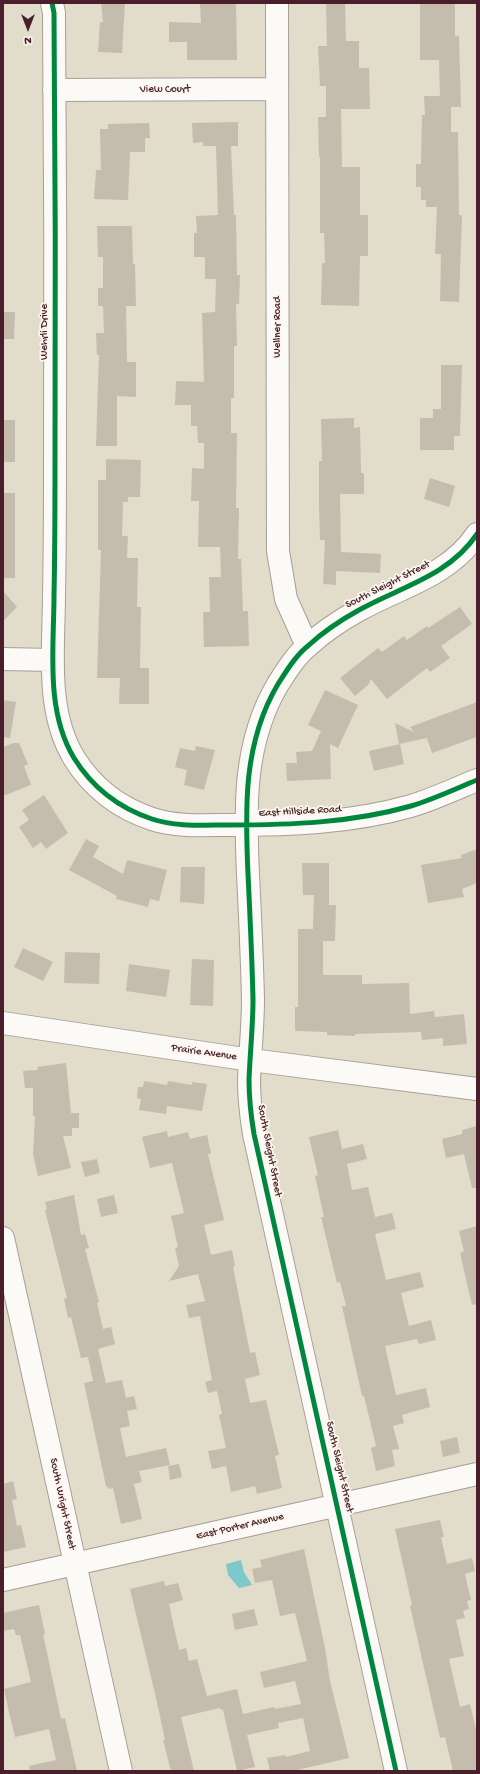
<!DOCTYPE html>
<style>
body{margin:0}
#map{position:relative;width:480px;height:1774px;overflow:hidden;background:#e2dcca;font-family:"Gochi Hand",sans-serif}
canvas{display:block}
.frame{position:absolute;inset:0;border:4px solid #4a1f2b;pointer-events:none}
.north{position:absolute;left:8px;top:8px;width:40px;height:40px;-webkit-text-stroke:3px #fbf7ec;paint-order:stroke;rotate:180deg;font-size:11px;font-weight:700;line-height:16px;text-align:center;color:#4a1f2b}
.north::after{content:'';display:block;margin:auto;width:14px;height:18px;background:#4a1f2b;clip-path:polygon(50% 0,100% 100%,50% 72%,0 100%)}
</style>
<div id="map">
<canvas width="480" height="1774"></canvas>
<div class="frame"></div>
<div class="north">N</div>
</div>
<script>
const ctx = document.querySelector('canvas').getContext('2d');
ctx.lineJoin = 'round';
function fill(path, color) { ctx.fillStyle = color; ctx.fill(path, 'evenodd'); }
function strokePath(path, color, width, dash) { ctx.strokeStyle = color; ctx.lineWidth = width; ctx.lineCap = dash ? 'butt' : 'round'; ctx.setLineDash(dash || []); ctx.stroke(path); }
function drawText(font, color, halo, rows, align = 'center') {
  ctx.font = font + ' "Gochi Hand",sans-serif'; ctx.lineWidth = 3.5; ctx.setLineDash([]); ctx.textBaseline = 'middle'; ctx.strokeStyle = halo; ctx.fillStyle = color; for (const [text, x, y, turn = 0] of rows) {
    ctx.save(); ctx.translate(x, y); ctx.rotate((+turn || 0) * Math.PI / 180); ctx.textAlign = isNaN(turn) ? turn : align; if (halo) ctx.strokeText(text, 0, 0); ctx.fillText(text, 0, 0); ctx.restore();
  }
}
fill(new Path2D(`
 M241 1560 244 1572 252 1585 239 1588 228 1575 226 1564Z`), '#7ec8cb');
fill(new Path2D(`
 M101 3H125L122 53 98 52 100 22H103Z
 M200 3H236L237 60H187V42H169V22L201 23Z
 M326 3H345L346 41H359V68H369L370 109H341L342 167H360V215H368V256H360L359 306 321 305 322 263H325L324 233H320V157H319L318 117H326V86H320L318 46H327Z
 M420 3H455V36H459L461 107H451V132H458L459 215H462L459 302 440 301 441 254H435L437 207H426V200H421V187H416V164H421L422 115H425L424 96H440L439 60H420Z
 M238 122V146H231L234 215H236L237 275H240L239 304H236L237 346H234V398H231V433H237L236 508H239L238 559H241L243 611H248L249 646 204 647 203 612H210L209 577H221L220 547H198L199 501H191L192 468 204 469V443H198L197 426H191V405H175L176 381 204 382 202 313 215 312 216 279H205V257H194V233H197L196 216 218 215 216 146H203V142L193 143 192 123Z
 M149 123 150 138H145V152H130L128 200 94 199 96 170H101L100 129H108V124Z
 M97 226H132L133 264H135L136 306H126L127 362H136V397L117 396V446H96L99 355H97L96 333H104L103 306H98V288H103V257H98Z
 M3 312H15L14 339H3Z
 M441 365H462L460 436H454V450H420V418H433V409H441Z
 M354 418V428L360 427 361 473H364V494H340L341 552 381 554 380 573 336 571V585L323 584 325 540H320L319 506V461H322L321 419Z
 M3 420H15V462H3Z
 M106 459 141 460 140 497H128V502H123L122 536H128L127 558H138L137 607H141L140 668H149V704H119L120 678H97L101 550H98V480H106Z
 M430 478 455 486 449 507 424 499Z
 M3 493H15V578H3Z
 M3 591 17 607 3 621Z
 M460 607 472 624 441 646 450 658 430 672 427 668 387 699 371 679 368 685 355 696 340 678 378 648 382 652 404 636 407 640 427 626 428 628Z
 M325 690 358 705 338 748 330 744 331 779 287 781 286 763H297L296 752 312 751 321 731 308 725Z
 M3 700 16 702 10 738 3 737Z
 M477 702V737L432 753 427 738 399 744 395 723 414 732 410 727Z
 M14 743H19L28 764 24 766 31 785 3 796V747Z
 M400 744 404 764 374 771 369 751Z
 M196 746 215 750 204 790 184 785 187 770 175 767 180 748 195 751Z
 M44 795 68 833 46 849 41 842 33 848 19 827 29 820 22 810Z
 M86 839 99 846 93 857 123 874 127 860 167 870 159 901 150 899 148 907 116 899 117 896 69 870Z
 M477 849V883L462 889 464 897 428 903 421 865 462 858 461 855Z
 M302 863H329V905H336L335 941H323V975H362V984L409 983 410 1014 434 1011 435 1017 464 1014 467 1044 443 1046V1038L422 1040 421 1032 355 1034V1036L327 1035V1032L295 1031V1007H298V929H313L314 895H303Z
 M181 867H205L204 904 180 902Z
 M23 948 53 962 43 981 14 967Z
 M65 952 100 953 99 984 64 983Z
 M192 959 214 960 213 1006 190 1005Z
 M129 964 170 970 166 997 126 991Z
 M66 1063 71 1113H79V1128H72V1136H63L71 1168 38 1176 33 1154 35 1116H33V1088H25L23 1071 38 1070 37 1067Z
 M144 1081 167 1085 168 1081 192 1085V1082L207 1084 202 1111 167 1106 166 1114 139 1110 141 1099 137 1098 138 1087H143Z
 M477 1126V1188H472L464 1154 446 1158 442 1139 462 1134V1130Z
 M338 1130 342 1149 363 1144 367 1159 347 1164 352 1190 368 1187 375 1217 392 1213 396 1229 375 1234 386 1280 420 1272 424 1287 401 1293 409 1326 431 1320 436 1340 419 1344 417 1339 385 1346 396 1395 426 1388 430 1407 402 1415 404 1423 393 1426 399 1449 392 1450 395 1466 376 1471 371 1448 376 1446 364 1396H362L342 1306H346L340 1282 337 1283 321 1217H324L315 1176 318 1175 309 1137Z
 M167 1131 168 1137 188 1132 190 1139 207 1135 211 1154H208L224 1220 204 1225 211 1255 232 1250 235 1266 233 1267 250 1353 255 1352 260 1375 245 1379 250 1403 266 1400 279 1455 275 1456 282 1488 257 1494 255 1486 231 1492 226 1466 212 1469 208 1451 226 1448 219 1415 222 1414 217 1391 208 1393 205 1382 212 1380 200 1316 189 1318 186 1305 205 1301 198 1274 169 1281 179 1266 175 1248 178 1247 171 1216 184 1213 172 1163 150 1168 142 1137Z
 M97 1159 100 1173 85 1177 81 1162Z
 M74 1195 81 1235 85 1234 89 1248 85 1249 99 1302 97 1303 103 1329 111 1327 115 1344 98 1349 106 1383 122 1380 126 1398 134 1396 137 1409 127 1411 130 1426 120 1428 126 1457 166 1448 170 1465 139 1471 142 1482 134 1484 142 1519 121 1524 113 1488 110 1489 106 1486 84 1383 93 1381 88 1357 81 1358 71 1317 68 1318 64 1299 67 1298 45 1210 47 1209 45 1202Z
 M114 1195 118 1213 101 1217 97 1199Z
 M477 1226V1304L472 1305 460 1253 464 1251 459 1231Z
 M457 1437 460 1453 443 1457 440 1441Z
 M179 1464 182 1477 170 1480 168 1466Z
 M13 1481 17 1499 12 1500 17 1526 21 1525 26 1547 3 1552V1484Z
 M440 1520 444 1537H441L447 1564 472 1558 475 1571 465 1574 471 1600 467 1601 469 1609 463 1611 465 1618 456 1620 464 1656 449 1659 460 1707 470 1704 477 1733V1771H453L445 1737 440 1738 410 1606 412 1605 395 1529Z
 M304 1549 325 1648 330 1681 349 1758 293 1771H270L267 1758 285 1755 286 1757 310 1751 303 1718 278 1723 279 1728 247 1735 255 1767 237 1771 223 1710H221L220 1708 181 1717 194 1771H171L163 1740H165L157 1702 130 1589 164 1581 165 1586 178 1583 183 1600 169 1604 179 1650 186 1648 189 1661 197 1659 207 1696 237 1689 243 1714 274 1707 275 1709 301 1704 295 1681 264 1688 260 1672 307 1661 295 1613 280 1616 272 1580 255 1583 252 1569 262 1567 260 1560Z
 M39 1605 45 1634H43L61 1719 65 1718 77 1771H30L29 1766 56 1760 49 1729 15 1737 9 1712 4 1689 31 1682 20 1635H16L14 1629 3 1631V1613Z
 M254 1609 258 1625 235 1630 232 1614Z`), '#c6bcae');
const minor = new Path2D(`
 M52 3 54 13C55 162 56 310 55 459 55 504 55 550 54 595 54 648 45 710 74 758 92 787 119 808 152 819 176 827 203 825 228 825 290 825 351 823 411 806 434 799 455 789 477 780
 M277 3 278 551 286 599 307 646
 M54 90 277 89
 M3 659 53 660
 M3 1023 251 1060 477 1089
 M3 1238 121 1771
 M3 1580 477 1474
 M396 1771 254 1134C251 1116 249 1098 249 1080 250 1053 253 1026 253 999 252 957 250 915 248 874 245 808 243 743 278 684 287 670 296 655 309 645 324 631 341 620 359 610 400 587 449 576 477 534`);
strokePath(minor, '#a79e96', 24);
strokePath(minor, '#fbfaf7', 22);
strokePath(new Path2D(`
 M52 3 54 13C55 162 56 310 55 459 55 504 55 550 54 595 54 648 45 710 74 758 92 787 119 808 152 819 176 827 203 825 228 825 290 825 351 823 411 806 434 799 455 789 477 780
 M396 1771 254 1134C251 1116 249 1098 249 1080 250 1053 253 1026 253 999 252 957 250 915 248 874 245 808 243 743 278 684 287 670 296 655 309 645 324 631 341 620 359 610 400 587 449 576 477 534`), '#00873e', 5);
drawText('11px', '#4a1f2b', '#fbf7ec', [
 ["View Court",165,90],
 ["Wellner Road",278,327,-90],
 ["Wehrli Drive",45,332,-90],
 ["South Sleight Street",388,585,-27],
 ["East Hillside Road",300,812,-3],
 ["Prairie Avenue",204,1053,8],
 ["South Sleight Street",269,1151,79],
 ["South Sleight Street",339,1467,77],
 ["South Wright Street",62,1504,78],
 ["East Porter Avenue",240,1527,-13]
]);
</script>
